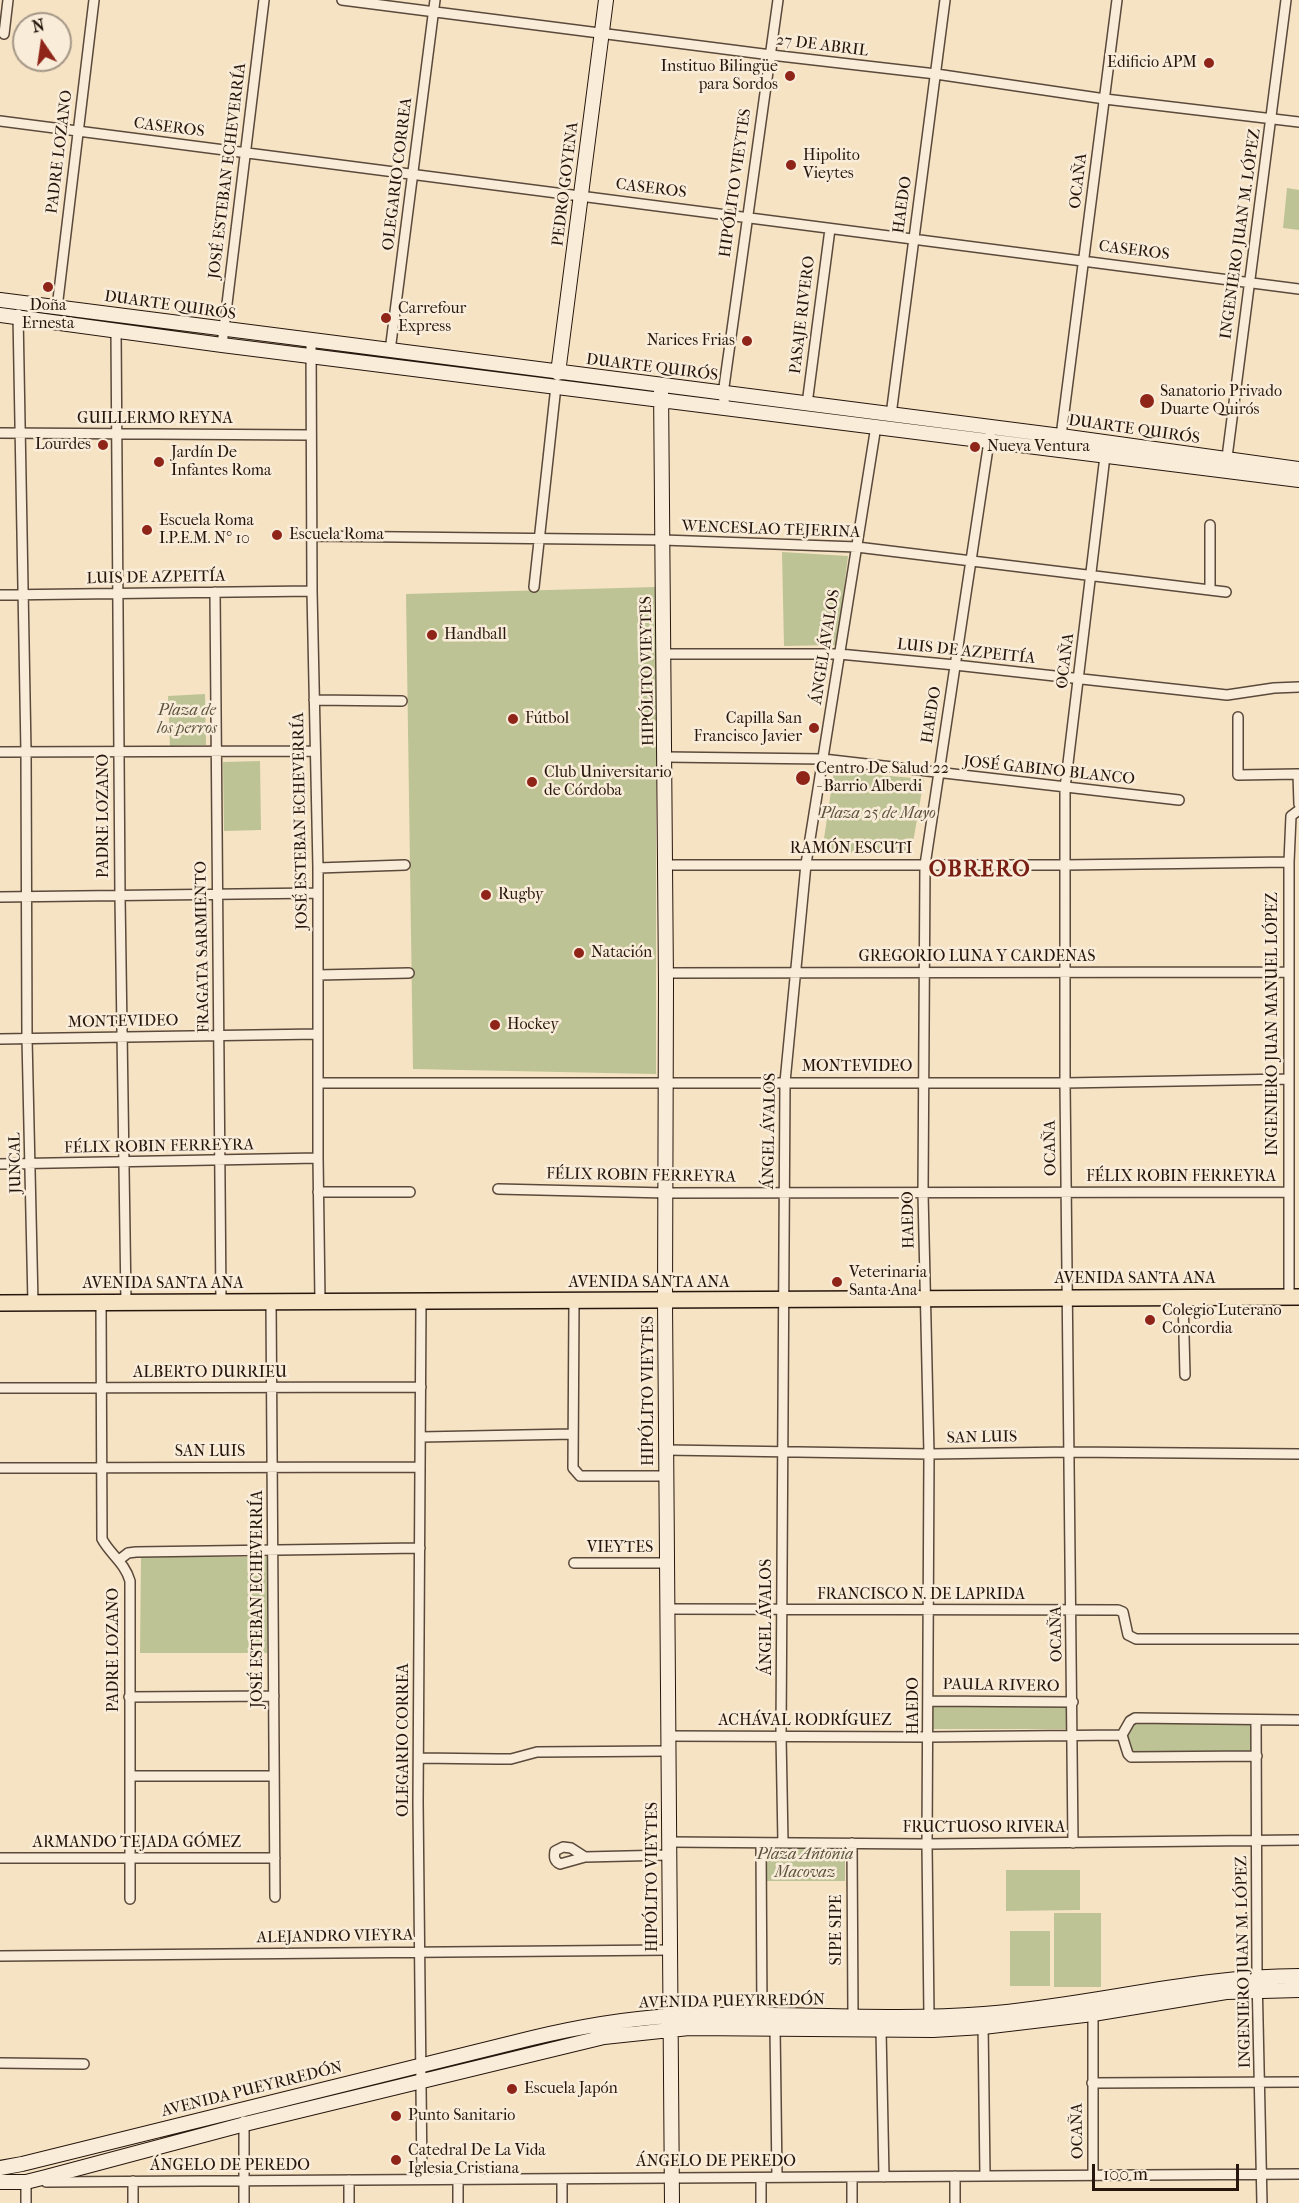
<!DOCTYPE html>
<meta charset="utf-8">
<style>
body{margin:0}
#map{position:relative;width:1299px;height:2203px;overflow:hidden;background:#f6e3c4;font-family:"IM FELL French Canon",serif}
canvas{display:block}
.north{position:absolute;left:12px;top:12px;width:60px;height:60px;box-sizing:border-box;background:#f9edd9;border:2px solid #a59787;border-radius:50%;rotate:347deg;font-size:16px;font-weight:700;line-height:24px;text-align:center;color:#27160d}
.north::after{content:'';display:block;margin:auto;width:21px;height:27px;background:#8f2418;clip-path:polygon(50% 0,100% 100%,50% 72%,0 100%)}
.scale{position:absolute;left:1092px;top:2164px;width:147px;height:27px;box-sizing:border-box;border:3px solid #27160d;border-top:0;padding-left:8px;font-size:18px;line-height:21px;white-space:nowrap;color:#27160d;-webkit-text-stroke:4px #f9edd9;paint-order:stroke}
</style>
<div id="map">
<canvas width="1299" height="2203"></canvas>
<div class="north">N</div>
<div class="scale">100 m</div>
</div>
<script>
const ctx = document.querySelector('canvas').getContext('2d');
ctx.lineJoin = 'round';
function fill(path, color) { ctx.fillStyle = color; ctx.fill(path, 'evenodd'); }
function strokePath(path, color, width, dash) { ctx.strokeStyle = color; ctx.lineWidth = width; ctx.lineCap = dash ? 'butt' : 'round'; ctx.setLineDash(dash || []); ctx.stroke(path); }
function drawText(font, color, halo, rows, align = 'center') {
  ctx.font = font + ' "IM FELL French Canon",serif'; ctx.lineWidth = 5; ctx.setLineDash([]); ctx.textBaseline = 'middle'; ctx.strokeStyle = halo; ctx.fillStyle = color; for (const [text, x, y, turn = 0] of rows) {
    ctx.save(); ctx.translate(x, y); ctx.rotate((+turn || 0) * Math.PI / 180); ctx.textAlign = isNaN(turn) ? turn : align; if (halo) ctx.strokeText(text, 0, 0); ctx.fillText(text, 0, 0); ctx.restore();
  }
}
fill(new Path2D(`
 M1287 188 1299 190V230L1283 228Z
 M782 552 848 556 837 645 784 646Z
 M656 587V1074L413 1069 406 594Z
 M205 694 206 745 170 746 168 696Z
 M260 761 261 830 224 831 223 762Z
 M834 771 924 779 911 854 822 852Z
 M141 1557H268L267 1653H140Z
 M932 1705 1066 1706 1067 1729H932Z
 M1138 1721 1255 1722V1754L1133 1755 1125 1735Z
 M766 1848H845V1881H766Z
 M1006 1870H1080V1910L1006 1911Z
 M1054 1913H1101V1987H1054Z
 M1010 1931H1050V1986H1010Z`), '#bdc394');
const street = new Path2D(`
 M342 0 771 55 936 74 1105 99 1299 122
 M4 34 8 0
 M0 121 1299 289
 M57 308 94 0
 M18 314 26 752 27 1038 33 1303
 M116 330 120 896 126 1302
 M311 341 312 591 318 868V1158L320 1301
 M222 345 264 0
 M390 351 435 0
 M807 404 830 229
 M725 407 723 394 778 0
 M891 415 945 0
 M0 433 310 435
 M1061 436 1117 0
 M1226 465 1286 0
 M1210 525V589
 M312 536 663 540 857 547 1226 592
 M534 587 556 386
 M215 592 221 1302
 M0 595 312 591
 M664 654H839L955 665 1227 695 1274 688 1299 687
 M314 700 402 701
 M1238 717V775L1298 774 1299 804
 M0 752 315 751
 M665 757 823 759 1179 800
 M664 865H1065L1289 862
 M318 868 405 865
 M0 897 317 893
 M666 973 1289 972
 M318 975 409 973
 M0 1039 318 1034
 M318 1083H1065L1288 1079
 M0 1164 318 1158
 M498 1189 666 1193 1288 1192
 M318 1192H410
 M1183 1297 1185 1375
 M1289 1297V862L1291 816 1299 810
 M271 1301 275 1897
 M421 1301 418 1802 422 2179
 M574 1301 573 1468 580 1476H666
 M101 1303 102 1539C110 1554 125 1563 130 1581V1899
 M0 1388 421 1387
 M421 1437 573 1434
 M666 1450 929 1454 1070 1452 1299 1454
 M0 1468 420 1467
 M119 1560 128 1553 136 1552 420 1548
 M574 1563H667
 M667 1609 1118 1610 1123 1612 1128 1635 1136 1639H1299
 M129 1697 274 1696
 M929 1701 1073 1702
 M1256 1720 1257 1976 1262 2203
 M668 1736 929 1737 1122 1735
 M1257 1756 1131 1757 1128 1754 1122 1735 1130 1721 1135 1718 1299 1720
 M419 1758 497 1759H511L537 1752 668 1751
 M130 1776H274
 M669 1842 927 1844 1299 1840
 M761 1843 762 2015
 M783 1843 781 1735 785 1082 806 864 876 426
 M852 1843 853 2016
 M1073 1843 1065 1083V788L1105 456
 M585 1857 560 1864C554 1861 554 1857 555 1851L563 1847 571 1848 585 1857 669 1855
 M0 1858H275
 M0 1956 670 1950
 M1093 2014V2175
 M929 2017 927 1844 929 1454 923 1193 925 865 991 428
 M983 2023 985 2176
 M775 2028 777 2177
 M881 2030 884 2177
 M0 2063 84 2064
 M1092 2083 1299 2082
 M244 2121V2203
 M955 2176V2203
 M852 2177V2203
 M761 2178V2203
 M458 2179V2203
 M562 2179V2203
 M349 2180V2203
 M133 2181V2203
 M46 2182 1299 2174
 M26 2203V2182H29`);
const secondary = new Path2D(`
 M0 300 1061 436 1299 469
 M0 315 222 345 1299 480
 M558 373 606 0
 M661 385 666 984 665 1301 672 2203
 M0 2168 22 2164 532 2038C578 2027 624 2019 671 2016 775 2011 880 2022 984 2014 1090 2006 1193 1976 1299 1976
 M0 2182H26L46 2177 245 2124 604 2037 689 2028 933 2030 983 2027 1093 2014 1226 1992 1299 1990`);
const primary = new Path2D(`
 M0 1303 1299 1297`);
strokePath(street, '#5b493b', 12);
strokePath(secondary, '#27160d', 16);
strokePath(primary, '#27160d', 18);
strokePath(street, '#f9edd9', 9);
strokePath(secondary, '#f9edd9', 14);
strokePath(primary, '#f6e3c4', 15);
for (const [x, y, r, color] of [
 [1209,63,6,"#8f2418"],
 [790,76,6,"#8f2418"],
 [791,165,6,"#8f2418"],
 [48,287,6,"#8f2418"],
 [386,318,6,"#8f2418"],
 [747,341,6,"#8f2418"],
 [1147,401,8,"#8f2418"],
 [103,445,6,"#8f2418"],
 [975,447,6,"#8f2418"],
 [159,462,6,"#8f2418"],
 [147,530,6,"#8f2418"],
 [277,535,6,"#8f2418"],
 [432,635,6,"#8f2418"],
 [513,719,6,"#8f2418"],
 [814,728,6,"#8f2418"],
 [803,778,8,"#8f2418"],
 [532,782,6,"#8f2418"],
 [486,895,6,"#8f2418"],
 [579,953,6,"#8f2418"],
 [495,1025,6,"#8f2418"],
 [837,1282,6,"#8f2418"],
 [1150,1320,6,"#8f2418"],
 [512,2089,6,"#8f2418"],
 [396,2116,6,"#8f2418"],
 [396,2160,6,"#8f2418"]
]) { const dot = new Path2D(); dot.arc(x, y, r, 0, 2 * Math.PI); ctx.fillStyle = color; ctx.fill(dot); strokePath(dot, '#f9edd9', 2); }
drawText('16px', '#27160d', '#f9edd9', [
 ["27 DE ABRIL",822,46,7],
 ["CASEROS",169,128,7],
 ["PADRE LOZANO",60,152,-83],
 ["JOSÉ ESTEBAN ECHEVERRÍA",228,171,-83],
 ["OLEGARIO CORREA",398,174,-83],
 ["OCAÑA",1079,181,-83],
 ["HIPÓLITO VIEYTES",736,183,-82],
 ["PEDRO GOYENA",566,184,-83],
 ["CASEROS",651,189,7],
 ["HAEDO",903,205,-82],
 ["INGENIERO JUAN M. LÓPEZ",1241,234,-82],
 ["CASEROS",1134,251,7],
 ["DUARTE QUIRÓS",170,306,8],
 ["PASAJE RIVERO",803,315,-83],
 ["DUARTE QUIRÓS",652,368,7],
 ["GUILLERMO REYNA",155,419],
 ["DUARTE QUIRÓS",1134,430,8],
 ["WENCESLAO TEJERINA",771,530,2],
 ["LUIS DE AZPEITÍA",156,578,-1],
 ["ÁNGEL ÁVALOS",826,647,-81],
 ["LUIS DE AZPEITÍA",966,652,6],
 ["OCAÑA",1066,661,-83],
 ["HIPÓLITO VIEYTES",648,671,-91],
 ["HAEDO",932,715,-81],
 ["JOSÉ GABINO BLANCO",1049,771,6],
 ["PADRE LOZANO",104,816,-90],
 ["JOSÉ ESTEBAN ECHEVERRÍA",301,821,-91],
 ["RAMÓN ESCUTI",851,849],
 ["FRAGATA SARMIENTO",203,947,-91],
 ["GREGORIO LUNA Y CARDENAS",977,957],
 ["MONTEVIDEO",123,1022,-1],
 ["INGENIERO JUAN MANUEL LÓPEZ",1273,1024,-90],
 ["MONTEVIDEO",857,1067],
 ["ÁNGEL ÁVALOS",770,1131,-89],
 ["FÉLIX ROBIN FERREYRA",159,1147,-1],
 ["OCAÑA",1051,1148,-91],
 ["JUNCAL",16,1163,-91],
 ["FÉLIX ROBIN FERREYRA",641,1176,1],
 ["FÉLIX ROBIN FERREYRA",1181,1177],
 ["HAEDO",909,1220,-91],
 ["AVENIDA SANTA ANA",1135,1279],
 ["AVENIDA SANTA ANA",649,1283],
 ["AVENIDA SANTA ANA",163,1284],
 ["ALBERTO DURRIEU",210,1373],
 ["HIPÓLITO VIEYTES",649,1391,-90],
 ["SAN LUIS",982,1438,-1],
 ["SAN LUIS",210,1452],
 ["VIEYTES",620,1548],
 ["FRANCISCO N. DE LAPRIDA",921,1595],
 ["JOSÉ ESTEBAN ECHEVERRÍA",258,1599,-90],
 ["ÁNGEL ÁVALOS",767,1617,-90],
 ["OCAÑA",1057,1634,-91],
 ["PADRE LOZANO",114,1650,-90],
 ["PAULA RIVERO",1001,1686,1],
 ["HAEDO",914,1706,-90],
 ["ACHÁVAL RODRÍGUEZ",805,1721],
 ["OLEGARIO CORREA",404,1740,-90],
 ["FRUCTUOSO RIVERA",984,1828],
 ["ARMANDO TEJADA GÓMEZ",137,1843],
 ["HIPÓLITO VIEYTES",653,1877,-90],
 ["SIPE SIPE",837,1930,-90],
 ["ALEJANDRO VIEYRA",335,1937,-1],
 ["INGENIERO JUAN M. LÓPEZ",1244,1962,-91],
 ["AVENIDA PUEYRREDÓN",732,2002,-1],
 ["AVENIDA PUEYRREDÓN",252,2090,-14],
 ["OCAÑA",1078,2131,-91],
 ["ÁNGELO DE PEREDO",716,2162],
 ["ÁNGELO DE PEREDO",230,2166]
]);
drawText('16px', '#27160d', '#f9edd9', [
 ["Edificio APM",1197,63,"right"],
 ["Instituo Bilingüe",778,67,"right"],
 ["para Sordos",778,85,"right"],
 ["Hipolito",803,156],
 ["Vieytes",803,174],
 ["Doña",48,306,"center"],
 ["Ernesta",48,324,"center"],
 ["Carrefour",398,309],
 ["Express",398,327],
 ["Narices Frias",735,341,"right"],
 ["Sanatorio Privado",1160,392],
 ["Duarte Quirós",1160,410],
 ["Lourdes",91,445,"right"],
 ["Nueva Ventura",987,447],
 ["Jardín De",171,453],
 ["Infantes Roma",171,471],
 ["Escuela Roma",159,521],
 ["I.P.E.M. N° 10",159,539],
 ["Escuela Roma",289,535],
 ["Handball",444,635],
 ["Fútbol",525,719],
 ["Capilla San",802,719,"right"],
 ["Francisco Javier",802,737,"right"],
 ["Centro De Salud 22",816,769],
 ["- Barrio Alberdi",816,787],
 ["Club Universitario",544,773],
 ["de Córdoba",544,791],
 ["Rugby",498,895],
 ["Natación",591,953],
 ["Hockey",507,1025],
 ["Veterinaria",849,1273],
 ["Santa Ana",849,1291],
 ["Colegio Luterano",1162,1311],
 ["Concordia",1162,1329],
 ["Escuela Japón",524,2089],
 ["Punto Sanitario",408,2116],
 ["Catedral De La Vida",408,2151],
 ["Iglesia Cristiana",408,2169]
], 'left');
drawText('italic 16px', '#5c533c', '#f9edd9', [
 ["Plaza de",187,711],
 ["los perros",187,729],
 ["Plaza 25 de Mayo",878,814],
 ["Plaza Antonia",805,1855],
 ["Macovaz",805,1873]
]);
ctx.letterSpacing = '1.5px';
drawText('bold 22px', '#7a1f14', '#f9edd9', [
 ["OBRERO",980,871]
]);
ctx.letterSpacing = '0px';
</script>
